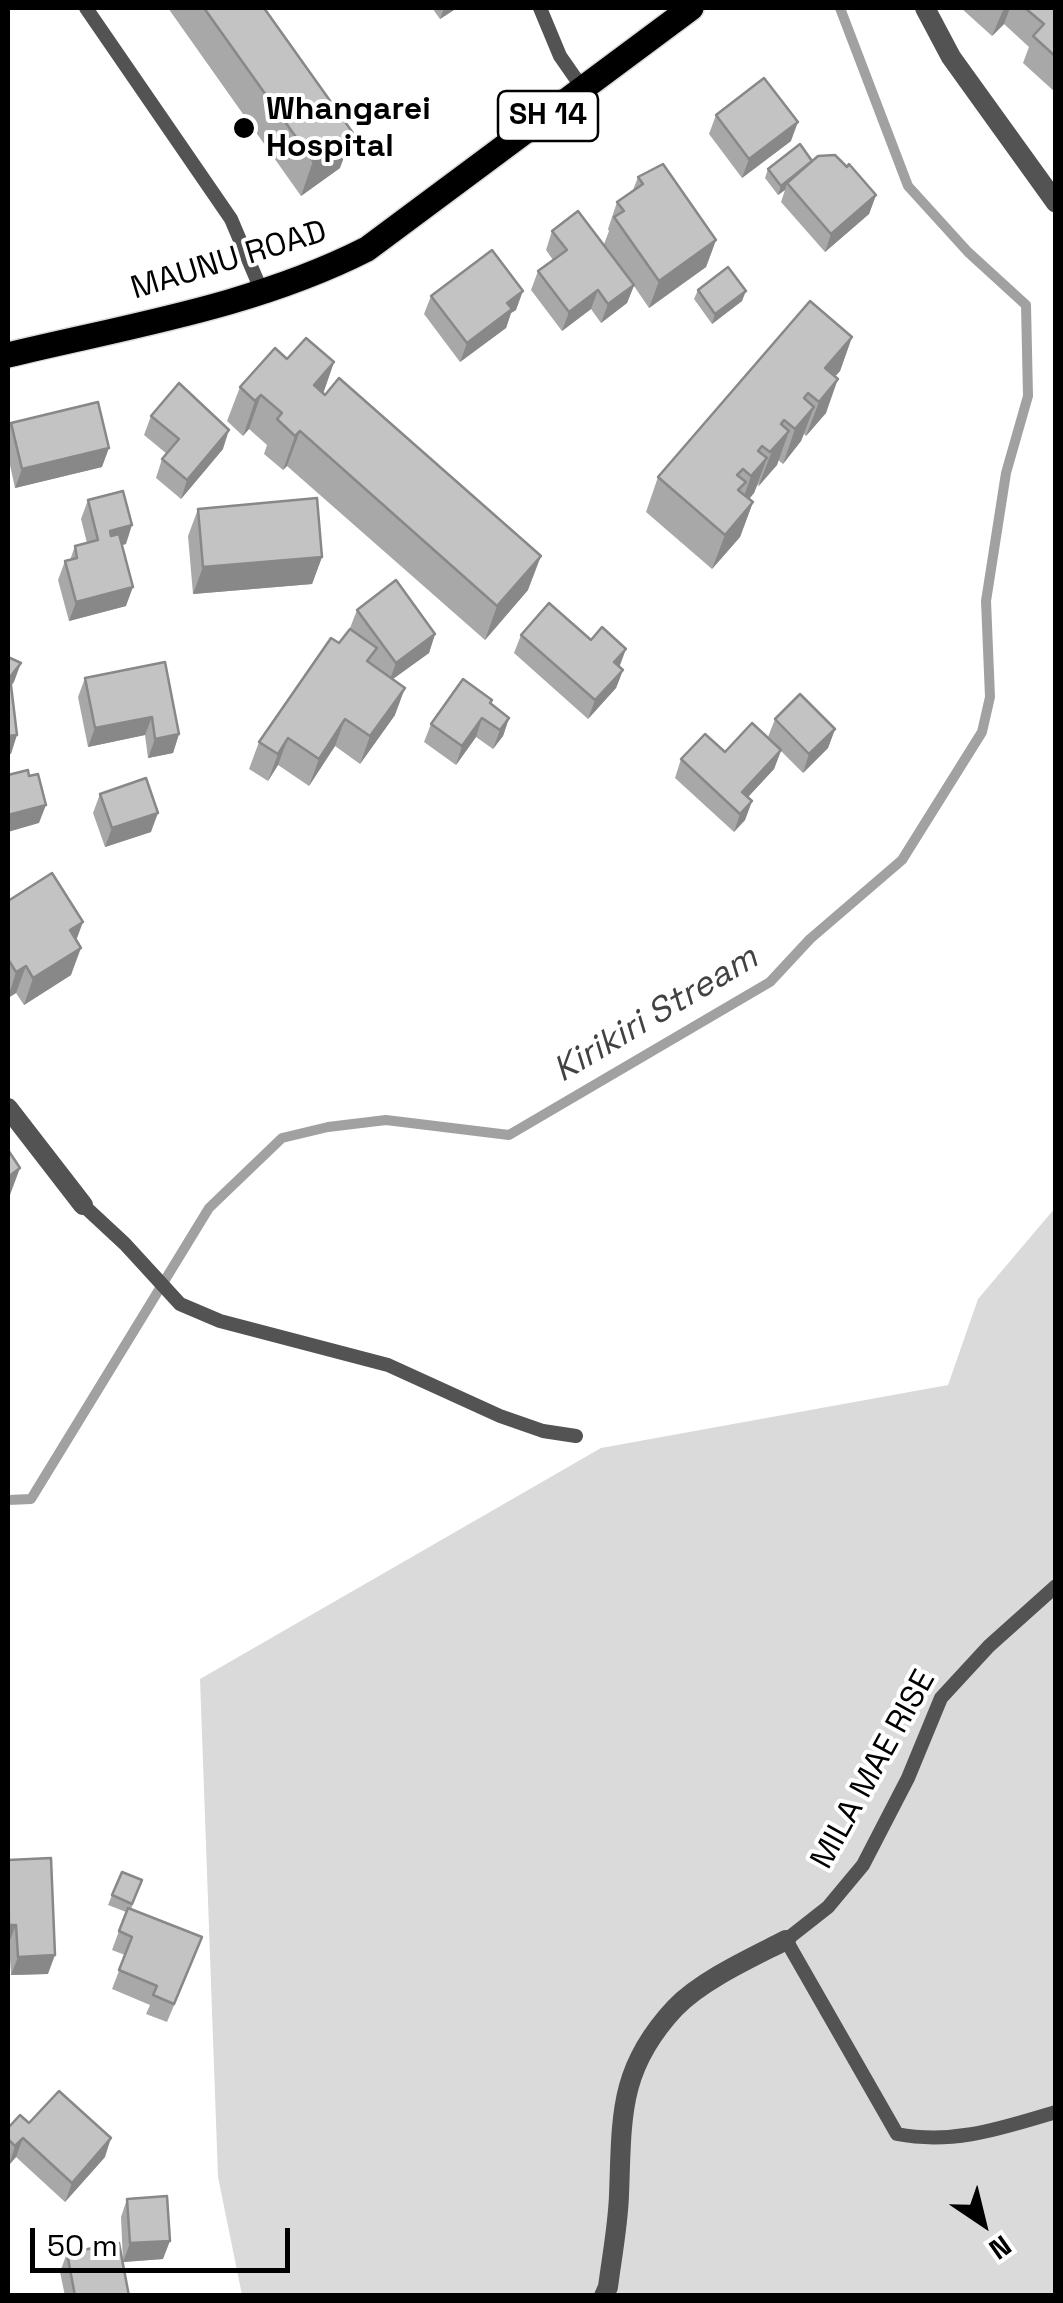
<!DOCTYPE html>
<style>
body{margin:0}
#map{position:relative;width:1063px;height:2303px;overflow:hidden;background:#fff;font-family:"Space Grotesk",sans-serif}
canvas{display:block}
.frame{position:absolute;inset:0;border:10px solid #000;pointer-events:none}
.north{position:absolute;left:933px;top:2173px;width:100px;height:100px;-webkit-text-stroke:8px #fff;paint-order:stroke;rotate:145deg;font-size:28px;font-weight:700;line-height:40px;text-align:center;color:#000}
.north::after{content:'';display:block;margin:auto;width:35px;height:45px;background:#000;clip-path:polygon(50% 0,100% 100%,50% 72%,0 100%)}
.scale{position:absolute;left:30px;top:2228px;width:260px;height:45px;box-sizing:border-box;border:5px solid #000;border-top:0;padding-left:12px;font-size:30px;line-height:35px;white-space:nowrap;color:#000;-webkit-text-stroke:8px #fff;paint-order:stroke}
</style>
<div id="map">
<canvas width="1063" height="2303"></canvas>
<div class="frame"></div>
<div class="north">N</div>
<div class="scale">50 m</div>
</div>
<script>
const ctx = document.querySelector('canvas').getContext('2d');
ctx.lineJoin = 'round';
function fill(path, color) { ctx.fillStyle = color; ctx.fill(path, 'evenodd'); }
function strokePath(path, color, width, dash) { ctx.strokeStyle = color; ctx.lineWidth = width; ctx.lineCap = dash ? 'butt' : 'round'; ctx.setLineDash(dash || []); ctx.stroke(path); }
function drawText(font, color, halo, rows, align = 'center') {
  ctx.font = font + ' "Space Grotesk",sans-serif'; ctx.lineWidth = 8; ctx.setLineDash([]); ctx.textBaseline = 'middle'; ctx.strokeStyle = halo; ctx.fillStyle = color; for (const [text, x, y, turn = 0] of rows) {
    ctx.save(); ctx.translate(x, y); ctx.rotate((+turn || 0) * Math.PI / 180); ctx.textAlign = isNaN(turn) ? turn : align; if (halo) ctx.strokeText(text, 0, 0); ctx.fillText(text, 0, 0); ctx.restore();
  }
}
fill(new Path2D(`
 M1055 1208V2295H242L218 2177 200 1679 601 1448 948 1385 978 1299Z`), '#dadada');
strokePath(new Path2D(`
 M8 1500 31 1499 209 1208 282 1138 328 1127 386 1120 509 1135 770 982 810 939 902 860 982 732 990 697 986 601 1006 473 1028 396 1026 305 968 252 908 186 840 8`), '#a1a1a1', 10);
const primary = new Path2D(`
 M8 355C128 326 255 306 367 249L691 8`);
strokePath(primary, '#dbdbdb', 28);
strokePath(new Path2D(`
 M86 8 231 219 262 292
 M540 8 560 56 583 89
 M83 1205 125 1244 180 1304 220 1321 388 1365 500 1416 543 1431 576 1436
 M1056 1586 989 1646 941 1698 908 1778 863 1865 828 1907 786 1940 897 2134C954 2145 1002 2128 1056 2112`), '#535353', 14);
strokePath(new Path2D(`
 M925 8 951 57 1056 203
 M8 1108 83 1205
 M604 2296 608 2287C612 2256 618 2225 619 2195 622 2117 618 2069 675 2008 702 1980 751 1958 786 1940`), '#535353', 20);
strokePath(primary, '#000', 25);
fill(new Path2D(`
 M168 8H264L340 168 301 196Z
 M432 8H457L440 19Z
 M961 8H1056V93L1023 63 1029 47 1004 24 992 36Z
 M716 115 791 141 742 178 709 134Z
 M812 161 847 167 876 195 869 214 825 252 781 202 785 190 778 195 765 178 768 169Z
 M638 177 716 240 706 267 649 308 634 286 627 303 601 323 591 309 562 331 531 290 538 271 553 260 546 250 552 231 604 244 609 231 608 229 617 202 633 190Z
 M698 290 742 301 712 324 694 299Z
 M431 296 516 310 511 313 506 328 460 362 424 314Z
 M852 337 840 371 835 376 826 413 806 436 804 434 801 441 783 464 778 460 777 465 757 486 754 493 749 499 753 502 740 537 712 569 646 512 658 477Z
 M287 359 334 362 323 393 528 590 485 640 287 466 283 470 264 454 267 445 249 429 243 436 227 421 240 387Z
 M151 416 223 449 181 499 156 478 162 459 167 454 144 435Z
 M11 423 102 467 15 488 8 456V432Z
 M88 500 126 544 122 545 126 606 69 621 58 580 65 561 70 560 75 546 87 543 81 519Z
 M198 509 322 557 312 584 193 594 188 536Z
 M357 610 435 634 429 653 392 679 395 715 360 764 335 746 309 786 278 765 268 781 249 769 259 742 339 643 350 628Z
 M521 635 619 666 623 670 616 688 588 719 514 653Z
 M85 678 179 734 173 753 148 758 145 735 88 747 78 697Z
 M491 704 509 718 503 736 493 749 476 737 456 765 424 742 431 724Z
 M775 719 835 729 828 748 803 773 781 751 774 769 748 797 752 801 745 820 734 832 675 778 681 759 725 752 768 737Z
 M100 794 151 832 105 847 93 813Z
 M8 901 76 940 71 975 24 1005 16 993 8 998Z
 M8 1860 48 1974 11 1975 9 1943H8Z
 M142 1880 131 1909 195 1956 167 2022 146 2014 150 2005 112 1989 125 1955 112 1950 126 1912 108 1905 112 1895Z
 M29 2123 105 2157 65 2202 16 2157 9 2165 8 2164V2128Z
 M127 2199 163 2259 123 2262 121 2217Z
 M67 2253 129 2296H65L60 2272Z`), '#a8a8a8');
fill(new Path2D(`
 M444 8H457L440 19Z
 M1004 8H1010L1004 24 992 36Z
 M798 122 791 141 742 178 749 159Z
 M353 133 340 168 301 196 313 161Z
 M813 161 787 183 785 190 778 195 781 186Z
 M876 195 869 214 825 252 831 234Z
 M716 240 706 267 649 308 659 281Z
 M634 285 627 303 601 323 608 304Z
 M598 290 591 309 562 331 569 312Z
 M523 291 516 310 511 313 506 328 460 362 467 343 507 303Z
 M746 291 742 301 712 324 715 314Z
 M852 337 840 371 815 399 825 368Z
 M334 362 322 397 314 385Z
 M838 379 826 413 806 436 819 402Z
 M261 395 249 429 243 436 255 401Z
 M814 407 801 441 783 464 795 429Z
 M784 420 774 448 789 431 777 465 758 487Z
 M229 430 223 449 181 499 187 480Z
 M300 431 287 466 283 470 295 436Z
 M109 448 102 467 15 488 22 469Z
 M767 458 754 493 739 511 751 476Z
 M753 502 740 537 712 569 725 535Z
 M132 525 126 544 103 550 110 531Z
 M541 556 528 590 485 640 497 606Z
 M322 557 312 584 193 594 203 567Z
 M133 587 126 606 69 621 76 602Z
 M435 634 429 653 389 682 396 663Z
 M626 649 619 668 614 662Z
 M21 663 14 682 8 690 10 677Z
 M623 670 616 688 588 719 595 700Z
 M405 688 395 715 360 764 370 736Z
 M152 717 145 735 88 747 95 728Z
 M482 718 476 737 456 765 462 746Z
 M509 718 503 736 493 749 500 730Z
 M345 719 335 746 309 786 319 759Z
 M835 729 828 748 803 773 809 754Z
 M179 734 173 753 148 758 155 739Z
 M17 735 11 754H8V736Z
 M288 738 278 765 268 781 278 754Z
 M781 750 774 769 736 810 742 792Z
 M752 801 745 820 734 832 740 814Z
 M46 805 39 823 8 832V815Z
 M158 813 151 832 105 847 112 828Z
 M83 922 73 949 70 930Z
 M81 948 71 975 24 1005 33 978Z
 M26 966 16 993 8 998 16 972Z
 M20 1168 10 1195 8 1197V1177Z
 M9 1925H16L9 1943H8Z
 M55 1955 48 1974 11 1975 18 1957Z
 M23 2138 16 2157 9 2165 15 2146Z
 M111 2138 105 2157 65 2202 72 2183Z
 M170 2241 163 2259 123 2262 130 2243Z`), '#888');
const building = new Path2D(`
 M204 8H264L353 133 313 161Z
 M1025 8H1056V57L1033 36 1044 24Z
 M764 78 798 122 749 159 716 115Z
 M800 144 812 161 781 186 768 169Z
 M835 155 847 167 849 164 876 195 831 234 787 183 818 156Z
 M663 164 716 240 659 281 614 217 624 211 617 202 643 184 638 177Z
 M578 211 634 285 608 304 598 290 569 312 538 271 567 250 552 231Z
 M492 250 523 291 507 303 512 309 467 343 431 296Z
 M728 267 746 291 715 314 698 290Z
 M810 301 852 337 825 368 838 379 819 402 808 393 804 398 814 407 795 429 784 420 781 424 789 431 770 452 762 446 758 451 767 458 751 476 743 469 737 475 746 482 738 490 753 502 725 535 658 477Z
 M306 338 334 362 314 385 325 395 339 378 541 556 497 606 300 431 295 436 277 419 282 413 261 395 255 401 240 387 275 348 287 359Z
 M179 383 229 430 187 480 162 459 179 439 151 416Z
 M98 402 109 448 22 469 11 423Z
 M123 491 132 525 110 531 111 536 119 534 133 587 76 602 65 561 77 558 75 546 98 540 88 500Z
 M317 498 322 557 203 567 198 509Z
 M396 580 435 634 396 663 357 610Z
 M549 603 591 640 602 627 626 649 614 662 623 670 595 700 521 635Z
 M350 629 377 648 367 661 405 688 370 736 345 719 319 759 288 738 278 754 259 742 331 638 339 643Z
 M8 657 21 663 10 677 17 735 8 736Z
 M165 662 179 734 155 739 152 717 95 728 85 678Z
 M463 679 492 700 490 703 509 718 500 730 482 718 462 746 431 724Z
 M800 694 835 729 809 754 775 719Z
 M752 723 781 750 742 792 752 801 740 814 681 759 705 734 725 752Z
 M28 770 29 776 38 774 46 805 8 815V775Z
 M146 778 158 813 112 828 100 794Z
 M52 873 83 922 70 930 81 948 33 978 26 966 16 972 8 959V901Z
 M8 1150 20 1168 8 1177Z
 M51 1858 55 1955 18 1957 16 1925H9L8 1860Z
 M122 1872 142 1880 132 1904 112 1895Z
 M128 1908 202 1937 174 2004 153 1995 157 1986 119 1970 132 1937 119 1931Z
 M59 2091 111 2138 72 2183 23 2138 15 2146 8 2139V2128L20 2115 29 2123Z
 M167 2196 170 2241 130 2243 127 2199Z
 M119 2243 129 2296H75L67 2253Z`);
fill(building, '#c3c3c3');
strokePath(building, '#888', 2.5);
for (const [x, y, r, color] of [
 [244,128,12,"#000"]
]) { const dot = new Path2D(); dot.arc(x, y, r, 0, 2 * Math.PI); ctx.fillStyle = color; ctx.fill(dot); strokePath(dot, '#fff', 4); }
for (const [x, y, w] of [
 [548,116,100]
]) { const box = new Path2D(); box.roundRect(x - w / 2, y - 25, w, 50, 8); ctx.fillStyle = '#fff'; ctx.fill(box); strokePath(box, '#000', 2.5); }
drawText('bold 30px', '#000', null, [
 ["SH 14",548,116]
]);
drawText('bold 32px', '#000', '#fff', [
 ["Whangarei",266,110],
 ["Hospital",266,147]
], 'left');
drawText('32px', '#000', '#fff', [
 ["MAUNU ROAD",229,261,-17],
 ["MILA MAE RISE",874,1770,-61]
]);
drawText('italic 35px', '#424242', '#fff', [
 ["Kirikiri Stream",656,1015,-31]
]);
</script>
